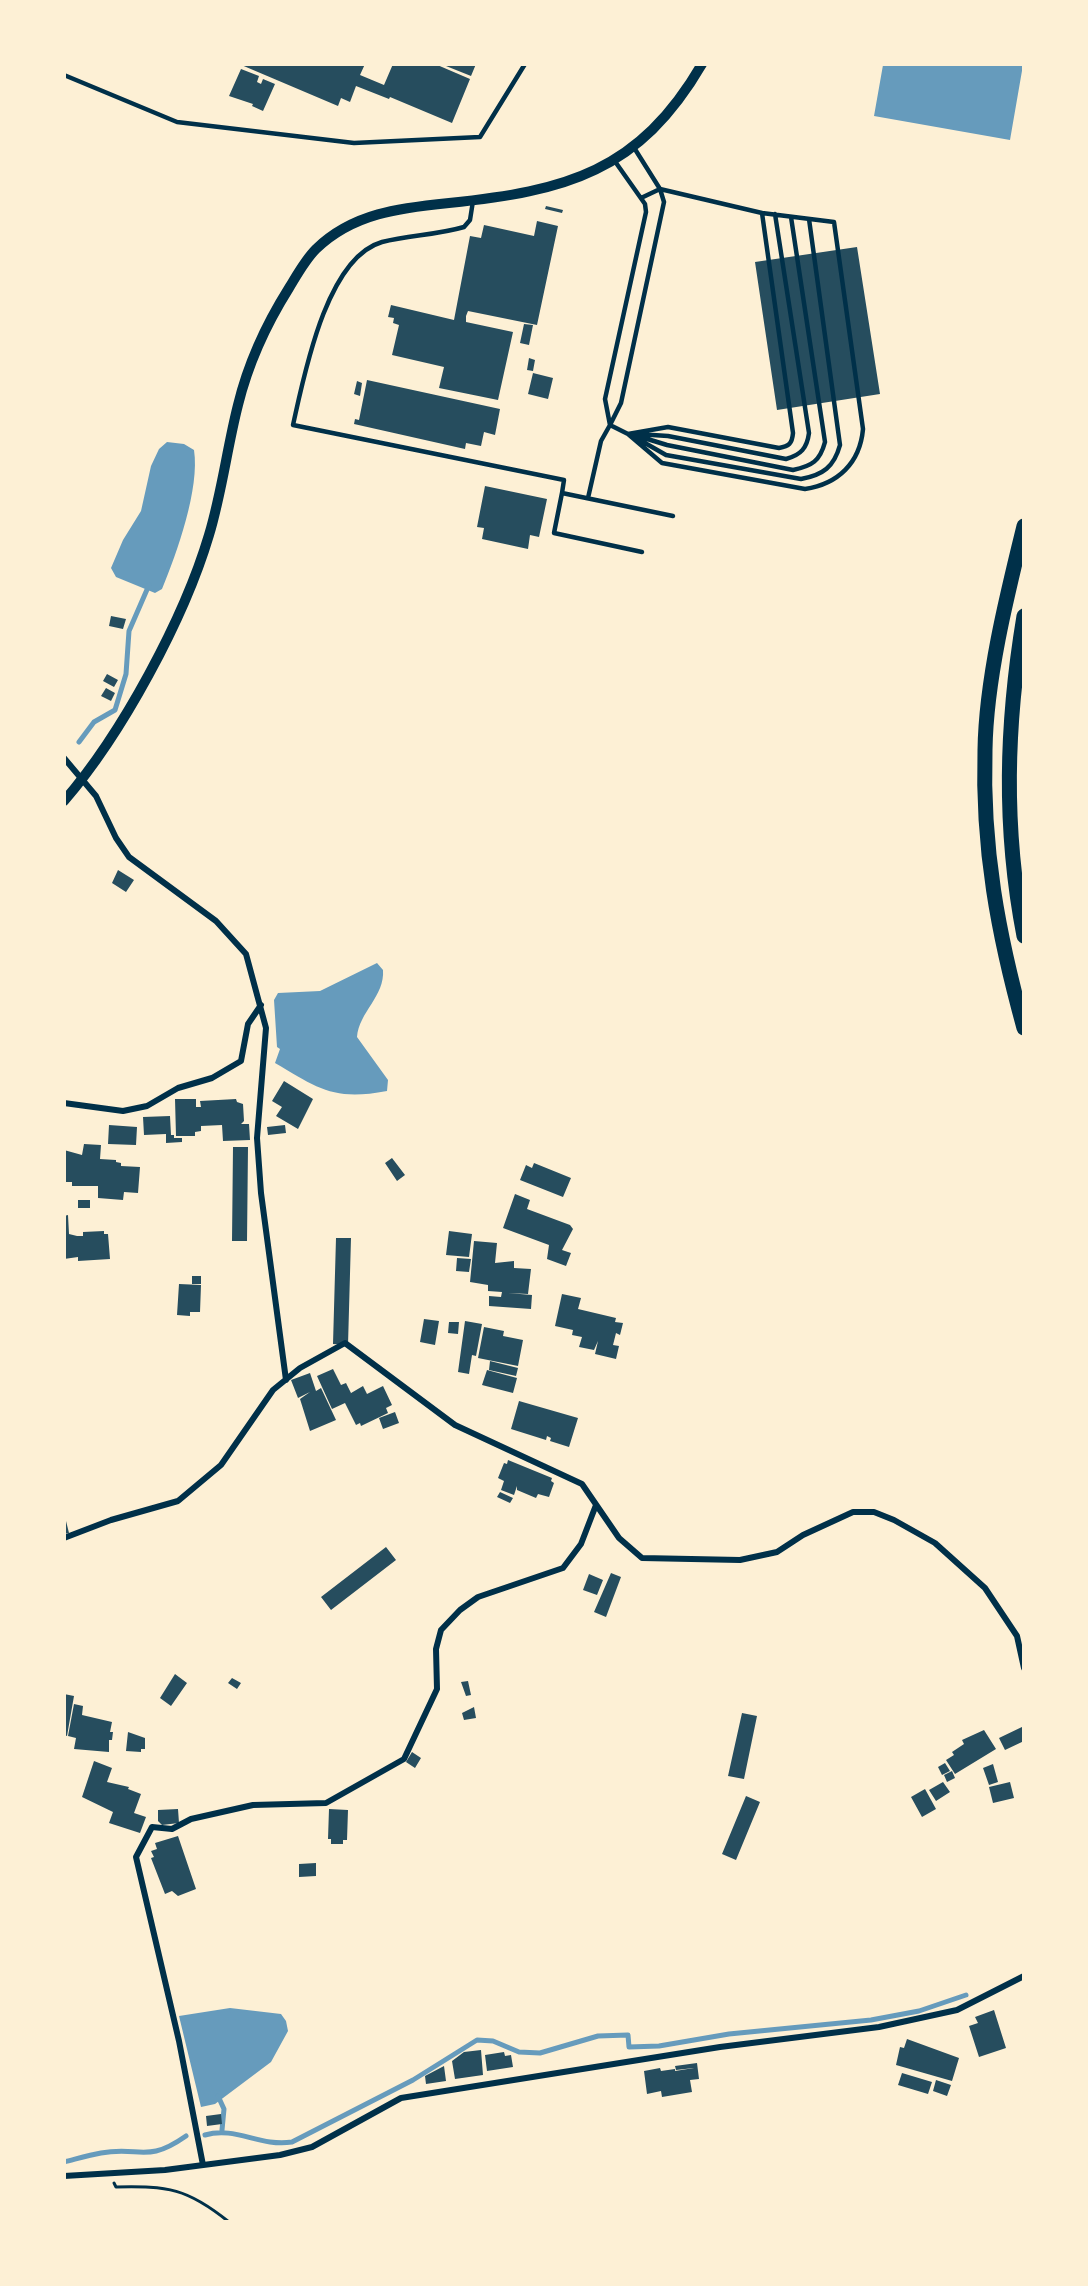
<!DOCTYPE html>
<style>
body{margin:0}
#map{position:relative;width:1088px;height:2286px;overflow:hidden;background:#fdf0d5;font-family:"IBM Plex Sans",sans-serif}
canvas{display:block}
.frame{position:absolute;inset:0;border:66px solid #fdf0d5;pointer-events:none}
</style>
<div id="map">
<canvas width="1088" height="2286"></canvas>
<div class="frame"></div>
</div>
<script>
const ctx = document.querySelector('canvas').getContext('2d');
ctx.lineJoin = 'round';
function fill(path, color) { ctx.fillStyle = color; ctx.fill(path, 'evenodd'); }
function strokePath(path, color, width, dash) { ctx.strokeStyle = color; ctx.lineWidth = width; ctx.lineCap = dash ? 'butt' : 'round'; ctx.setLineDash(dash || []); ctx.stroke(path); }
fill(new Path2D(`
 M883 65H1023L1010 140 874 116Z
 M167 442 184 444 194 450C200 488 177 553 162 589L155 593 116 577 111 568 123 540 141 511 151 466 159 449Z
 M377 963 383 970C385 996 359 1012 357 1037L388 1080 387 1091C334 1101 319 1089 275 1063L280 1049 277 1047 274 1000 278 993 320 991Z
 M230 2008 281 2014 286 2021 288 2031 271 2062 215 2104 201 2107 179 2016Z`), '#669bbc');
strokePath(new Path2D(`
 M79 742 94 722 115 710 126 674 129 631 149 585
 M218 2096 224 2109 222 2130
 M205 2135C236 2126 259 2147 292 2142L413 2080 477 2040 493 2041 519 2052 540 2053 598 2036 628 2035 629 2047 659 2046 729 2034 871 2020 919 2011 966 1995
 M64 2162C76 2159 89 2155 101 2153 141 2146 146 2164 186 2136`), '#669bbc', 5);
fill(new Path2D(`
 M239 64H365L360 75 384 85 393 64H435L470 79 452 123 390 97 389 99 356 86 350 102 341 98 338 106Z
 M441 64H476L471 76Z
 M241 69 259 76 257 82 261 84 263 79 275 84 263 111 252 106 253 104 229 96Z
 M546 206 563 210 562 213 545 209Z
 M537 221 558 226 537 325 468 311 466 316V322L513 332 498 400 439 388 444 367 392 355 399 325 393 323 394 318 388 317 391 305 454 320 470 236 481 238 484 225 534 236Z
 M857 247 880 394 777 410 755 262Z
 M524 324 533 325 529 345 520 343Z
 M529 358 535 360 533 371 527 370Z
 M533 373 553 378 548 399 528 394Z
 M367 380 500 409 495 435 484 432 481 446 466 443 465 449 354 424 355 419 359 420Z
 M357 381 362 383 360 396 354 394Z
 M485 486 547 499 539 537 530 535 528 549 482 539 484 528 477 527Z
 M111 616 126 619 123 629 109 626Z
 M107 674 118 680 114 687 103 681Z
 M106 688 115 693 111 701 101 696Z
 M118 870 134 880 126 892 112 883Z
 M284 1081 313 1099 298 1129 276 1116 282 1107 272 1101Z
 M175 1099H196V1107H201L200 1101 236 1099 237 1102 243 1104 244 1121 241 1124H249L250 1140 223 1141 222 1125 201 1126V1131L195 1132V1136H176Z
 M170 1116 171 1135H174V1138H182V1142L166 1143V1134L144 1135 143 1117Z
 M109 1125 137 1127 136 1145 108 1144Z
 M285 1125 286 1133 268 1135 267 1127Z
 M84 1144 101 1145 100 1159 116 1160V1162L121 1163V1166L140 1167 138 1193 124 1192 123 1200 98 1198V1186H72V1182H64V1150L82 1155Z
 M233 1147H248L247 1241H232Z
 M392 1158 405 1175 397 1181 385 1163Z
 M534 1163 571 1178 563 1197 520 1180 526 1165 532 1168Z
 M515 1194 530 1200 527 1209 570 1225 573 1229 562 1250 571 1253 566 1266 547 1259 549 1245 503 1228Z
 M78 1200H90V1208H78Z
 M68 1215 69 1234 77 1236H83V1232L104 1231V1234H108L110 1259 78 1261V1257L64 1259V1216Z
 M449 1231 472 1234 469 1257 446 1255Z
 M336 1238H351L348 1345 333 1344Z
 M474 1241 497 1243 495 1263 514 1261V1268L531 1269 528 1294 508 1293 532 1295 531 1309 489 1306V1296L501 1297 502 1292 488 1291V1285L470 1282Z
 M457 1258 471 1259 469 1272 456 1271Z
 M192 1276H201V1284H192Z
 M179 1284 201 1285 200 1312H190V1316L177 1315Z
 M562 1294 581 1298 578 1309 616 1318 615 1322 623 1323 620 1335 616 1333 613 1345 619 1346 616 1359 595 1354 598 1341 594 1350 579 1347 582 1337 572 1335 573 1330 555 1326Z
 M424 1319 439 1321 435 1345 420 1342Z
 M465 1321 482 1324 476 1356 472 1355 469 1374 458 1372Z
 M449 1322H459L458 1334 448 1333Z
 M484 1327 504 1331 503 1336 523 1340 518 1366 478 1358Z
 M490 1361 518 1368 516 1376 489 1370Z
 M333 1369 341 1385 346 1383 351 1393 346 1396 363 1386 367 1394 383 1386 392 1405 386 1408 388 1413 361 1426 360 1423 356 1425 345 1403 332 1409 317 1376Z
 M487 1370 517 1378 513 1393 482 1385Z
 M310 1373 316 1391 321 1388 336 1420 310 1431 300 1399 310 1392 298 1398 291 1380Z
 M519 1401 578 1418 569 1447 550 1441 551 1438 547 1436 546 1440 511 1429Z
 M395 1412 399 1423 383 1429 379 1418Z
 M508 1460 552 1478 551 1481 554 1483 549 1497 538 1494 536 1498 517 1490V1486L514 1495 501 1490 504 1481 498 1478 504 1463 507 1464Z
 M500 1492 513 1498 510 1503 497 1497Z
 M64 1513 69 1533 64 1534Z
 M386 1547 396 1560 331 1610 321 1597Z
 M611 1573 621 1577 606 1617 594 1612Z
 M589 1574 603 1580 597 1595 583 1590Z
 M175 1674 187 1683 171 1706 160 1698Z
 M232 1678 241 1683 237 1689 228 1683Z
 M468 1681 471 1695 466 1696 461 1682Z
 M64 1694 74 1696 67 1736 64 1735Z
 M74 1704 83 1706 82 1715 112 1722 110 1732H113L112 1740H109V1752L74 1749 76 1738 68 1736Z
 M474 1707 476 1718 464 1720 462 1713Z
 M742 1713 757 1716 744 1779 728 1776Z
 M1024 1726V1741L1005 1750 999 1738Z
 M984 1730 996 1749 955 1774 946 1760 954 1755 952 1752 964 1744 962 1740Z
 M128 1732 145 1738V1749H141V1752L126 1751Z
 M412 1752 421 1758 415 1768 406 1762Z
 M94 1761 112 1768 107 1782 129 1787 128 1789 141 1794 134 1813 146 1817 140 1833 109 1823 113 1812 82 1797Z
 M945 1763 950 1771 942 1775 938 1767Z
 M993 1764 998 1782 989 1785 983 1768Z
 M952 1771 955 1778 947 1782 944 1775Z
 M943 1782 950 1792 936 1801 929 1790Z
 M1010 1782 1014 1798 993 1803 989 1787Z
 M925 1789 936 1809 922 1817 911 1797Z
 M746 1796 760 1802 736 1860 722 1854Z
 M178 1809 179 1823 162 1825 158 1821V1810Z
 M329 1809 348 1810 347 1840H343V1844H331V1839H328Z
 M178 1836 196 1889 178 1896 172 1891 165 1894 151 1858 154 1857 151 1851 157 1849 155 1843Z
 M316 1863V1876L299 1877V1864Z
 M994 2010 1006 2048 979 2057 969 2026 978 2023 975 2017Z
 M907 2039 959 2058 952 2081 896 2065 900 2047 904 2048Z
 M481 2050 483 2075 455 2079 452 2061 464 2052Z
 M504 2052 505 2056 511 2055 513 2067 487 2071 485 2055Z
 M697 2063 699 2079 690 2080 692 2092 662 2097 661 2091 647 2094 644 2071 660 2068 661 2071 675 2069V2071L694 2068 676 2070 675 2066Z
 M444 2066 446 2081 426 2084 425 2076Z
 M902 2073 932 2082 928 2094 898 2085Z
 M936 2080 951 2085 947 2096 933 2091Z
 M221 2114 222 2124 207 2126 206 2116Z`), '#264d5e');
strokePath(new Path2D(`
 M114 2183 116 2187C168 2186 187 2188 229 2222`), '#003049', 3);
strokePath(new Path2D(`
 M64 75 177 122 354 143 480 137 525 64
 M633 146 660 189 664 202 621 403 610 425 628 434 668 427 779 448C789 446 792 444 793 433L762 213 660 189 641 198
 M473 201 470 220 464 227C437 235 409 235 382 242 326 258 304 376 293 425L564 480 562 493 673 516
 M628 434 662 463 805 489C838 484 860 463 863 429L834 222 762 213
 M631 434 667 445 793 470C812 466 820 461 825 442L791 217
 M637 434 668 436 786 459C801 455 807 448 809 433L775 214
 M638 439 666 455 801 479C823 475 834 467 840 445L809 219
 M562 493 554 533 642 552
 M588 498 601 441 610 425 605 399 646 212 645 204 614 160`), '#003049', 4.5);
strokePath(new Path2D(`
 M64 758 96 796 116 838 129 857 216 921 246 954 266 1028 257 1138 261 1193 286 1380
 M64 1103 123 1111 147 1106 178 1088 212 1078 241 1061 248 1024 261 1005
 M64 1538 111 1520 178 1501 221 1465 273 1390 300 1368 345 1343 455 1425 582 1484 619 1538 642 1558 740 1560 777 1552 803 1535 853 1512H874L894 1520 935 1543 985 1588 1017 1636 1024 1668
 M203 2165 179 2041 136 1857 152 1827 172 1829 191 1819 253 1805 326 1803 404 1759 437 1689 436 1649 441 1630 460 1610 478 1597 563 1568 581 1544 596 1505
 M64 2176 165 2170 280 2155 312 2147 401 2098 720 2047 879 2027 957 2010 1024 1976`), '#003049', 6);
strokePath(new Path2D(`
 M64 801C122 734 184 619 209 535 222 492 227 448 238 405 248 364 267 323 289 288 297 275 305 260 316 249 353 213 400 208 449 203 566 191 639 172 702 64`), '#003049', 10);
strokePath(new Path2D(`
 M1024 526C1007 595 986 679 985 750 982 848 998 934 1024 1028
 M1024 616C1006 725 1003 827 1024 936`), '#003049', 15);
</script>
